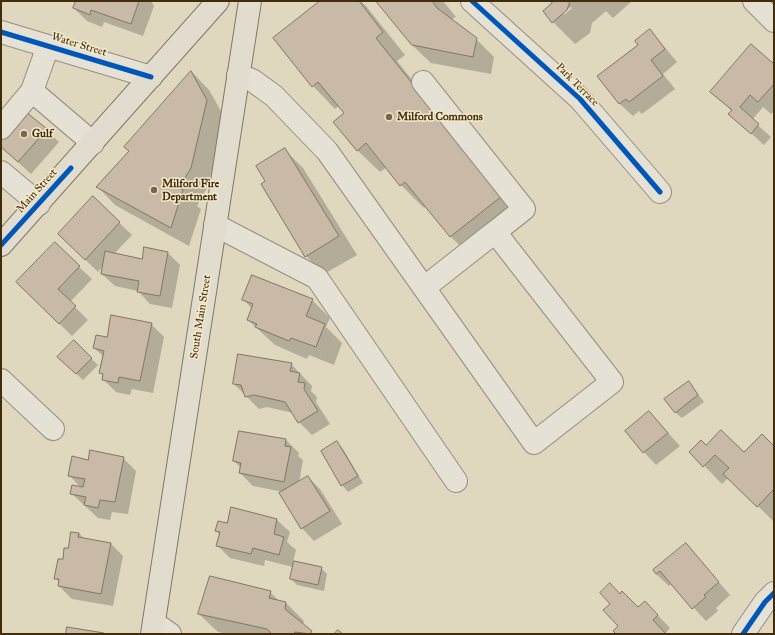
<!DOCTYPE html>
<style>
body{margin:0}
#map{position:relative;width:775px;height:635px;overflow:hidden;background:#dfd7be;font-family:"IM FELL Great Primer",serif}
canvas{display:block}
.frame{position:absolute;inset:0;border:2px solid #422c09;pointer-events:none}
</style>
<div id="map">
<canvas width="775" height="635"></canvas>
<div class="frame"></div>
</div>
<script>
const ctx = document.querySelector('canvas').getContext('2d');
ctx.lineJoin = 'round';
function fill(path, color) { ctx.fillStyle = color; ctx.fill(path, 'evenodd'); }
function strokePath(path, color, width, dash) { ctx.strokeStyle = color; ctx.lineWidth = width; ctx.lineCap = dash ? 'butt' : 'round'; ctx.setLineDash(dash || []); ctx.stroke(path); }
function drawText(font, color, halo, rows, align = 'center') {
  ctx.font = font + ' "IM FELL Great Primer",serif'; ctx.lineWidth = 3; ctx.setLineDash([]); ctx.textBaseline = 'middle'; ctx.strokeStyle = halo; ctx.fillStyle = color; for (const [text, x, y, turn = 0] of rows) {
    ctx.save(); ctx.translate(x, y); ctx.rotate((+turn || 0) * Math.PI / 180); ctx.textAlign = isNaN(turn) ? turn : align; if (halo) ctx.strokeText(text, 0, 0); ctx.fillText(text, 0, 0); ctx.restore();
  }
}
fill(new Path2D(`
 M77 1H151L154 6 143 36 104 22 102 27 87 21 74 8Z
 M321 1H361L366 6 405 55 397 61 524 219 474 259 451 237 426 206 424 208 401 185 387 167 380 172 357 150 345 113 339 106 335 109 313 86 274 39Z
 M377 1H443L456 17 452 19 476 39 494 57 491 74 431 63 412 45Z
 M552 1H632L613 18 606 11 592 23 590 33 575 44 553 22V3ZM571 7 572 8 564 15V12Z
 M650 30 677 62 663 74 675 89 642 114 639 111 633 116 620 104 599 76 639 45Z
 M774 66V111L771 114 763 107 752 120 771 137 764 145 730 114 732 111 711 91Z
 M192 72 209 90 225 118 208 186 197 206 201 209 189 246 115 205 98 187 130 151Z
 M46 130 59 142 31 174 1 147V132Z
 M285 150 303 168 357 255 324 274 306 256 267 182Z
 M93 198 132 235 114 254 143 260 168 253 180 265 172 308 150 304 138 291 115 286 102 274 103 266 98 272 59 234Z
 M79 267 92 279 70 302 88 320 72 336 30 295Z
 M244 300H312L330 318 326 327 342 343 334 365 309 355 307 359 275 345 248 320 252 309Z
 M151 324 164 337 153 393 132 389 130 395 116 392 103 379 104 376 101 372 104 357 94 348 108 338Z
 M74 342 98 365 83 380 65 363Z
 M291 364 312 386 311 391 317 397 316 402 330 424 312 435 299 422 293 413 267 407 259 409 234 384Z
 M689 382 704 402 682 418 675 412Z
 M649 412 680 446 656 465 644 452Z
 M239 432 286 440 299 453 298 456 303 460 299 483 308 477 320 489 342 524 314 541 302 528 284 492 253 486 240 473 241 468 234 461Z
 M337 443 343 449 363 483 348 492 342 485 322 452Z
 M706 447 744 454 774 448V522L729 477 722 484 691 452Z
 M123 458 136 471 128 514 112 512 110 520 98 518 71 493 81 488 69 475 89 461Z
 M232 509 277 520 290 532 287 542 296 550 293 562 321 568 327 574 324 591 297 585 291 579 293 567 265 560 264 566 230 558 218 546 220 535 216 531 228 524Z
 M79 533 84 539 111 544 123 556 113 606 72 599 59 586 60 583 55 578Z
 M686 544 730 595 716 608 718 611 706 621 672 584 669 586 656 574Z
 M270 592 280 602 286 603 304 621 303 625 313 634H228L218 632 199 614Z
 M620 595 638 609 645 602 670 628 665 634H617L620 626Z`), '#0003');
const building = new Path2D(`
 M76 1H139L131 24 91 10 90 15 73 8Z
 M320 1H359L383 32 376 38 502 196 450 237 405 182 400 186 366 143 357 151 333 122 344 113 318 82 312 87 273 38Z
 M376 1H435L433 2 437 8 477 38 473 57 412 45Z
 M550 1H570L567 10 552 23 543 11 552 3Z
 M650 29 665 49 651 60 663 76 629 102 626 99 619 104 597 76 638 45 635 41Z
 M751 44 774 64V84L758 102 750 95 740 107 759 124 751 134 728 114 732 110 710 92Z
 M191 71 207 100 191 168 179 188 183 190 171 228 96 187 129 151 124 147Z
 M25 111 47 129 18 162 1 147V139Z
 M285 148 339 236 305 257 261 184 265 181 256 166Z
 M93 196 120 222 85 260 58 234Z
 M55 242 80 266 58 289 76 306 59 324 16 282Z
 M144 247 168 252 160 296 137 292 139 281 101 274 105 251 142 259Z
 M252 275 313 299 306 316 325 324 316 347 291 338 289 341 255 327 257 324 247 320 253 304 242 300Z
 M111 315 152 323 140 381 119 377 118 383 102 380 103 374 99 373 104 351 93 348 96 335 107 337Z
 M74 340 92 358 76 374 57 357Z
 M238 354 292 363 290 371 300 373 298 382 305 383 304 389 318 411 298 423 285 402 254 395 245 397 241 385 233 384Z
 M689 381 698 395 675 413 664 399Z
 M649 411 668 433 643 453 625 431Z
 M721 430 744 452 762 434 774 446V489L757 507 723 474 729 468 715 455 703 467 689 452 701 440 706 445Z
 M239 431 286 439 285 446 291 447 284 482 239 473 241 463 233 461Z
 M337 441 358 476 341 486 321 451Z
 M90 450 124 457 115 502 100 500 98 508 84 505 86 497 70 494 72 485 83 487 85 479 68 476 72 456 88 460Z
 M308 476 330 511 301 529 279 493Z
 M231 507 277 519 274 534 284 537 279 555 253 548 251 554 216 546 220 532 215 531 218 521 227 523Z
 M71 532 79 533 78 537 111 543 101 594 58 586 59 579H54L58 559H63L64 548H68Z
 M686 543 719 582 704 595 706 597 692 609 660 571 656 574 653 570Z
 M294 561 322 567 318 585 290 579Z
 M210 576 271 591 269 598 286 602 285 609 312 631 310 634 295 632 293 634H272L267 629 198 614Z
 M610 583 620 594 622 591 638 607 645 601 658 615 653 620 666 634H616L613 631 618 626 603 610 610 604 600 593Z
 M67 627 104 633V634H66Z
 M338 630 343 634H334Z`);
fill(building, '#c8baa7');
strokePath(building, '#7e7765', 1);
const minor = new Path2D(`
 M472 1 580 99 660 192
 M754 1 774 21
 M1 32 151 77
 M48 46 32 91 93 143
 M238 75 252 80 274 96 327 151 534 443 612 382 495 232 524 209 423 82
 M1 128 32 91
 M1 172 39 204
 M215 225 317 278 456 481
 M425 287 495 232
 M1 380 53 429
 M154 623 170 634
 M743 634 765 602 774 593`);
const major = new Path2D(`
 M1 245 218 1
 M152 634 250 1`);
strokePath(minor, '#958e7c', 24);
strokePath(major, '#7e7765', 24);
strokePath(minor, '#e5e1d5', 22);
strokePath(major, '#e1dccd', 22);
strokePath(new Path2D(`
 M472 1 580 99 660 192
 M1 32 151 77
 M1 245 71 168
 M743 634 765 602 774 593`), '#0057b8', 5);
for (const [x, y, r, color] of [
 [389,117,4,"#796848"],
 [24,134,4,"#796848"],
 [154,190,4,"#796848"]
]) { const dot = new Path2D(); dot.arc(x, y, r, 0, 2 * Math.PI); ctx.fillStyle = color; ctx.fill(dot); strokePath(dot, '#f3e9cc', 1.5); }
drawText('11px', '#422c09', '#f3e9cc', [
 ["Water Street",79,45,17],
 ["Park Terrace",577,85,45],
 ["Main Street",37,191,-48],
 ["South Main Street",201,317,-81]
]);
drawText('bold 11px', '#422c09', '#f3e9cc', [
 ["Milford Commons",397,117],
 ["Gulf",32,134],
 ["Milford Fire",162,184],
 ["Department",162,197]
], 'left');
</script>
